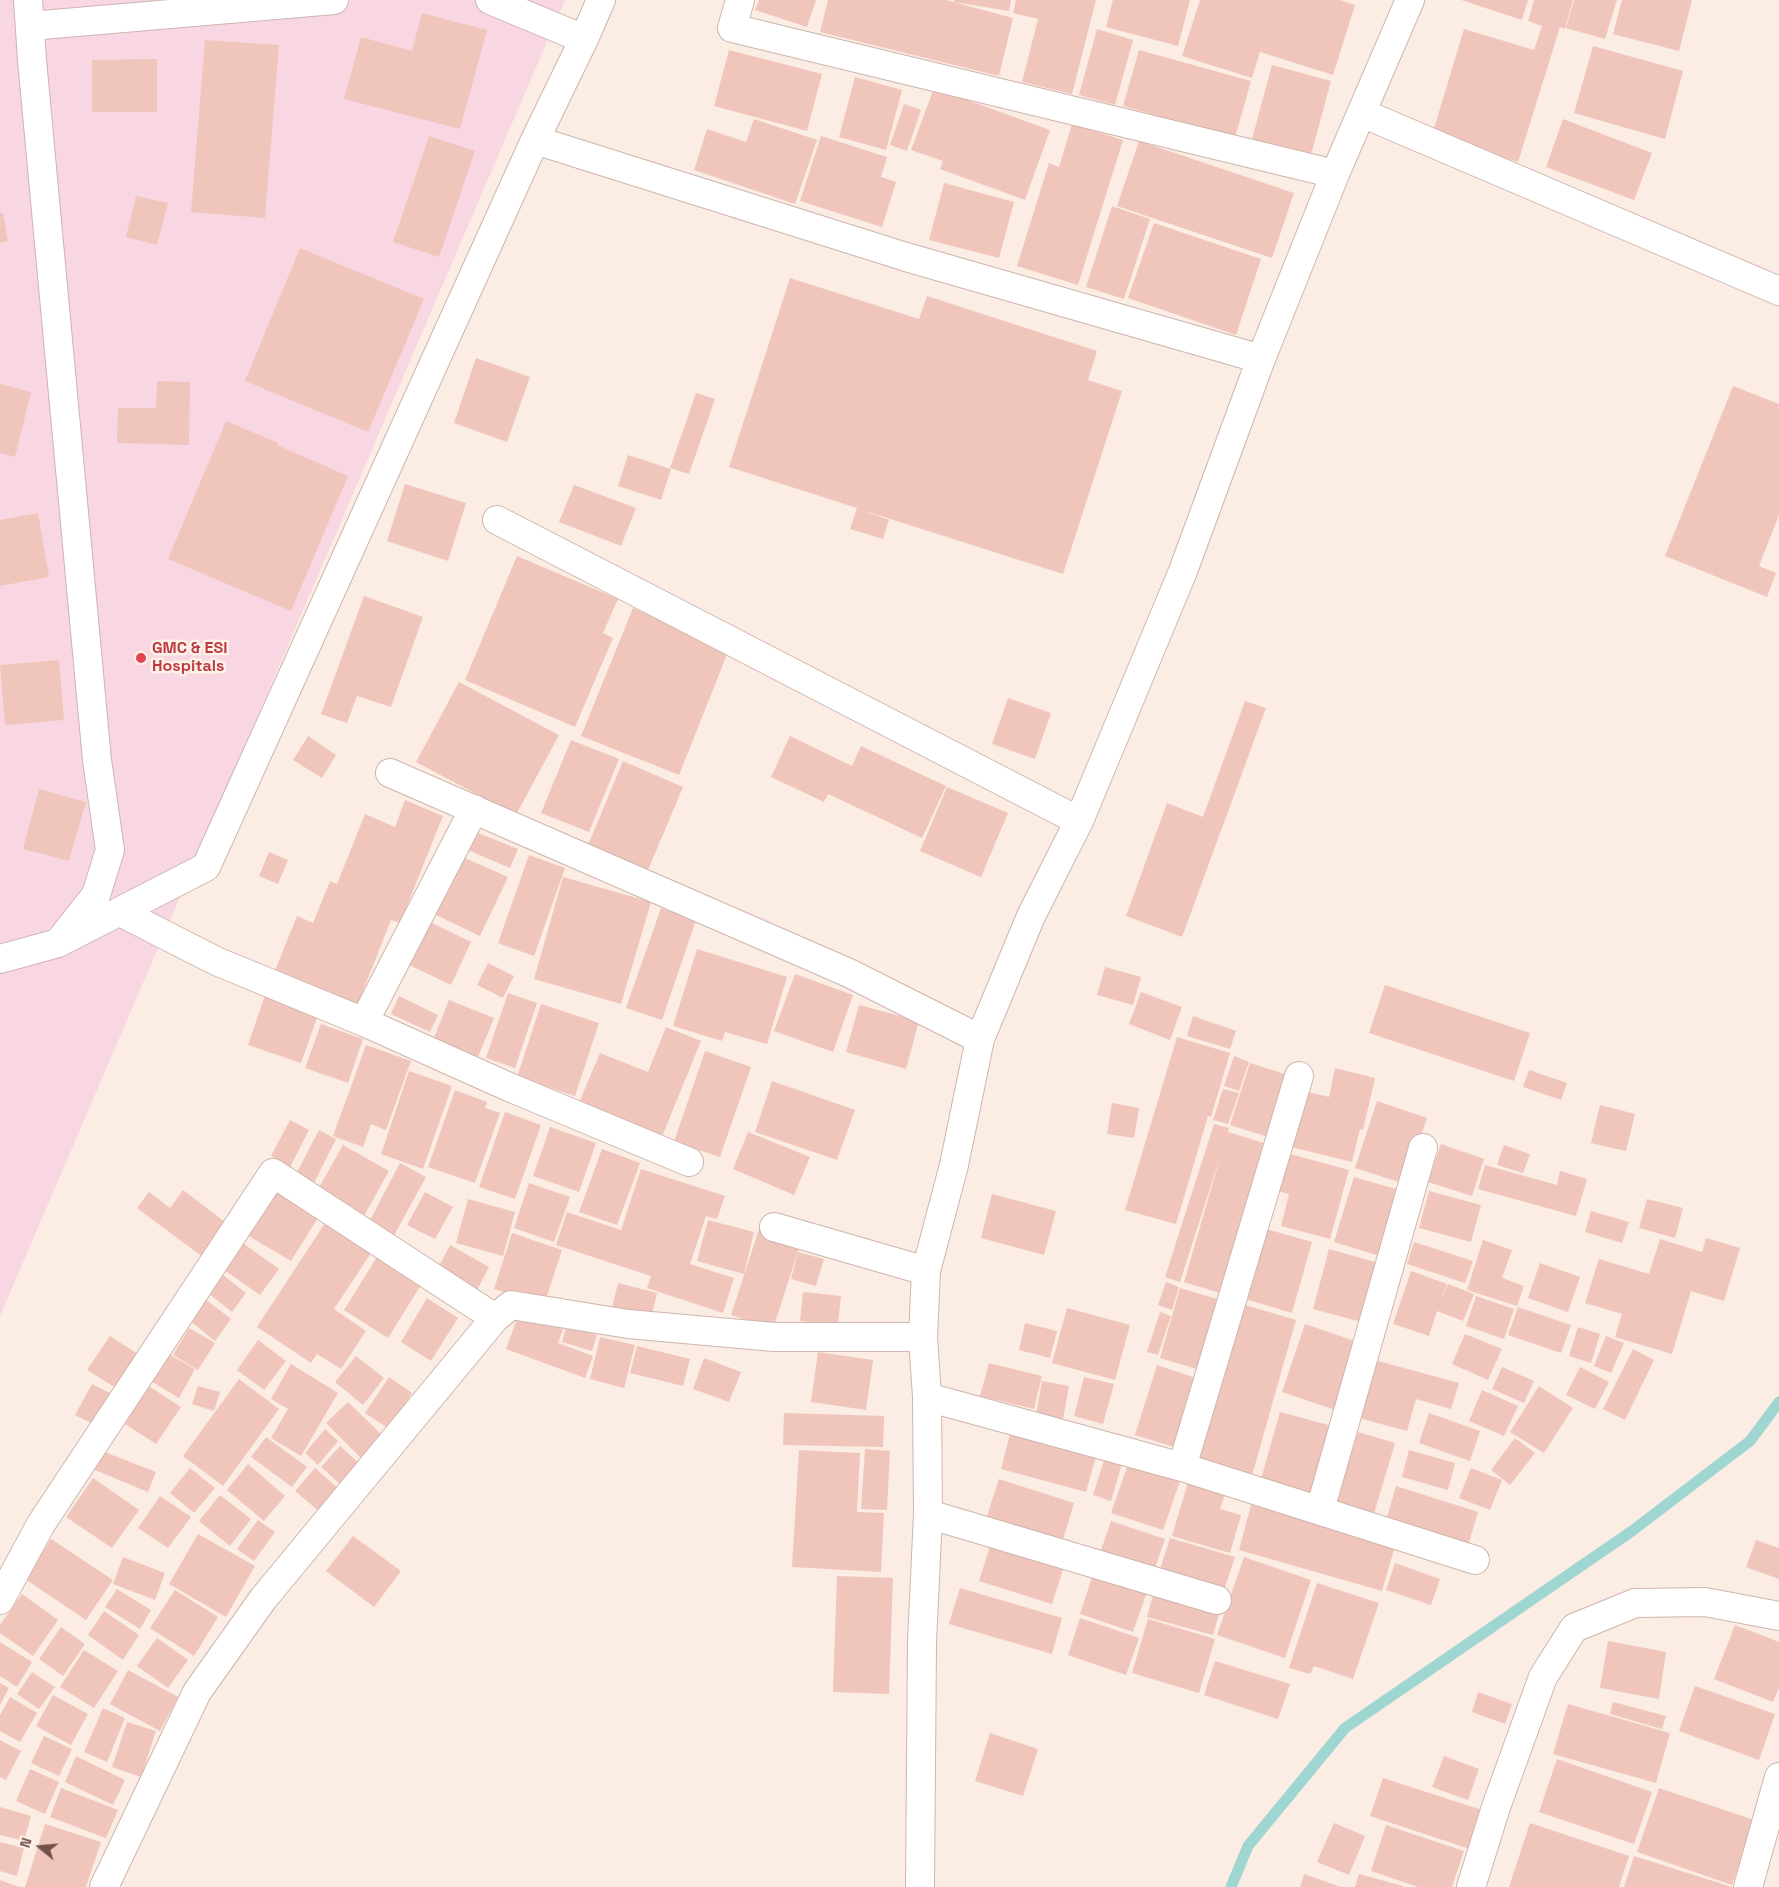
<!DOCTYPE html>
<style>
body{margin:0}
#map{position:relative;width:1779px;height:1887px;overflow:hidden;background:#fbede3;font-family:"Space Grotesk",sans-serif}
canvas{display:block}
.north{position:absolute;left:15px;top:1822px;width:50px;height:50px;-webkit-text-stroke:4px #fef2e9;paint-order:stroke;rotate:287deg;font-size:14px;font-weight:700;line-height:20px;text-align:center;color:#73504a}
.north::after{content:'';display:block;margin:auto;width:18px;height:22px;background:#73504a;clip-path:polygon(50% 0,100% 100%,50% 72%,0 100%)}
</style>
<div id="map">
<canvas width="1779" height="1887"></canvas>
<div class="north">N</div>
</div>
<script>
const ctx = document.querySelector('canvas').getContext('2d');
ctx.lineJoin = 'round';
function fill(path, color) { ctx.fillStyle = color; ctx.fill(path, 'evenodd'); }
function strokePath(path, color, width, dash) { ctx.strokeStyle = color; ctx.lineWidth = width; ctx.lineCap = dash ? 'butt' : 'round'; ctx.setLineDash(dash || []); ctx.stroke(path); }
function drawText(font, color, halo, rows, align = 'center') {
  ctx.font = font + ' "Space Grotesk",sans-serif'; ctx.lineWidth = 5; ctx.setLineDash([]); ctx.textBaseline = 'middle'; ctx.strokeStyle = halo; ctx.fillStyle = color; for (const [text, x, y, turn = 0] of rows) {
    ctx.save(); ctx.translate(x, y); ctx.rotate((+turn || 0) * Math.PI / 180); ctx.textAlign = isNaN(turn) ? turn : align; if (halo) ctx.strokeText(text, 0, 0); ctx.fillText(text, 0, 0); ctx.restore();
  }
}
fill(new Path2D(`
 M0 0H565L0 1316Z`), '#f9d7e2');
strokePath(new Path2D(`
 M1231 1887 1248 1846 1345 1728 1632 1531 1750 1441 1779 1402`), '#9fd6d2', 11);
fill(new Path2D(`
 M759 0H816L807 27 755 10Z
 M828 0H946L1013 18 999 76 820 32Z
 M954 0H1011L1009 11 954 2Z
 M1016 0H1096L1072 94 1022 82 1038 19 1013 13Z
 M1113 0H1190L1178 46 1106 27Z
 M1200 0H1340L1355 5 1333 75 1260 52 1252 78 1182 56Z
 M1461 0H1528L1522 20Z
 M1534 0H1573L1565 29 1560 27 1518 162 1432 135 1464 29 1534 50 1542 26 1528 21Z
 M1574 0H1617L1605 39 1566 28Z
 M1622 0H1692L1679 51 1613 34Z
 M422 13 487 30 460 129 344 99 361 37 412 51Z
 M1097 29 1133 40 1115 105 1079 95Z
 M205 40 279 45 265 218 191 212Z
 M1593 46 1683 71 1665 139 1574 113Z
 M729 50 822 74 807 131 714 106Z
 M1139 50 1251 81 1235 138 1123 106Z
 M157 59V112H92V60Z
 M1272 65 1331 81 1311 155 1252 139Z
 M855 77 902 90 886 150 839 137Z
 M934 88 1050 130 1025 200 940 169 943 161 911 150Z
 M904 104 921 110 907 151 890 145Z
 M754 119 817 140 795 204 694 170 707 129 746 142Z
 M1563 119 1652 153 1634 200 1546 167Z
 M1072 124 1123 140 1078 285 1017 266 1049 163 1059 167Z
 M429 136 475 151 439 257 393 242Z
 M821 136 887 157 881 177 896 182 882 227 800 201Z
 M1139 141 1294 193 1272 258 1117 206Z
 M944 183 1014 202 999 258 929 240Z
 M136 196 168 203 157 245 126 237Z
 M1112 206 1150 219 1124 299 1086 287Z
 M0 213H3L8 241 0 243Z
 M1154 223 1261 259 1236 335 1128 298Z
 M300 248 424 299 368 432 245 381Z
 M790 278 919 319 927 296 1097 351 1088 380 1122 391 1063 574 859 509 889 520 883 539 850 529 857 508 729 467Z
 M476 358 530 377 507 442 454 423Z
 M157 381 190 382 189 445 117 443 118 408H156Z
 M0 384 31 392 15 457 0 453Z
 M1733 386 1779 404V515L1759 566 1776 573 1767 597 1665 556Z
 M696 393 715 399 689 474 670 468Z
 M226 421 278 443 277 445 348 476 291 611 168 559Z
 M628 455 671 469 661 500 618 486Z
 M405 484 466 503 448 561 387 541Z
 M574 485 636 508 621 546 559 522Z
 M38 513 49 577 0 586V520Z
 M517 556 618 599 603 633 613 638 575 727 465 680Z
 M364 596 423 617 391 707 357 696 347 723 321 714Z
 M633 608 730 647 679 775 581 736Z
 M59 660 64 720 5 725 0 665Z
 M459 682 559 735 516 815 416 762Z
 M1008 698 1051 713 1035 759 992 744Z
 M1245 701 1266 708 1182 937 1126 916 1167 803 1203 817Z
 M308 736 336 755 322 778 293 760Z
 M790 736 852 766 861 746 946 786 922 838 828 794 824 802 771 777Z
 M571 740 619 759 589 832 541 813Z
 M623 761 683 787 648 870 588 845Z
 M947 787 1008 813 981 877 920 851Z
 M39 789 86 802 69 861 23 849Z
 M405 800 443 816 400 923 391 920 357 1006 274 973 297 916 313 923 330 881 337 884 365 814 395 827Z
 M476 832 518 849 510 868 468 850Z
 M269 852 288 860 278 884 259 876Z
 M458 855 508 877 480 936 432 913Z
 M529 855 565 868 534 956 498 943Z
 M563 877 651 902 621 1004 534 979Z
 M661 908 696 920 662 1020 626 1008Z
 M422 918 471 942 451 985 401 961Z
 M697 949 787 977 767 1044 725 1032 722 1041 673 1026Z
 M488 963 514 976 503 998 477 985Z
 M1105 967 1141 977 1133 1005 1097 995Z
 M795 974 853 995 833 1052 774 1031Z
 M1385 985 1530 1033 1514 1081 1369 1033Z
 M1141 992 1182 1007 1170 1040 1129 1024Z
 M508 993 537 1003 515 1068 486 1058Z
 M265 995 318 1015 301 1063 248 1045Z
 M399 996 438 1015 430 1032 391 1014Z
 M449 1000 494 1018 478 1057 433 1040Z
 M541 1004 599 1023 575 1096 517 1077Z
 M859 1005 919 1021 906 1069 846 1052Z
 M1193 1016 1236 1031 1230 1049 1187 1036Z
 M321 1024 363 1039 348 1083 305 1068Z
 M666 1027 701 1041 661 1139 578 1105 600 1053 648 1072Z
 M1177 1037 1230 1053 1211 1117 1208 1116 1176 1224 1125 1210Z
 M366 1045 411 1061 386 1130 371 1124 363 1147 333 1136Z
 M705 1051 751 1067 720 1157 674 1142Z
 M1234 1056 1249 1062 1239 1091 1224 1086Z
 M1250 1063 1291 1076 1271 1138 1230 1125Z
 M1335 1068 1375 1078 1363 1130 1360 1129 1352 1162 1287 1146 1301 1090 1329 1097Z
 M1529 1070 1567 1083 1561 1100 1523 1087Z
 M409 1071 452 1086 423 1169 381 1154Z
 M772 1081 855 1110 837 1160 755 1132Z
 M1223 1089 1239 1093 1228 1124 1213 1120Z
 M455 1090 487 1102 485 1108 500 1113 475 1183 428 1167Z
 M1377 1101 1427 1118 1405 1184 1355 1168Z
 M1112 1103 1139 1108 1134 1138 1107 1134Z
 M1600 1105 1635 1114 1626 1151 1591 1143Z
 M505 1112 541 1125 515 1199 479 1187Z
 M290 1120 309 1130 290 1167 271 1156Z
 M1214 1124 1229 1128 1228 1132 1270 1145 1226 1295 1184 1282 1222 1151 1180 1282 1165 1277Z
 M550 1127 596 1143 579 1192 533 1176Z
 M319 1130 336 1139 313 1185 295 1176Z
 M748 1132 810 1157 794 1195 733 1169Z
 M1441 1144 1484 1159 1472 1196 1428 1182Z
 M343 1145 389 1171 364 1216 317 1191Z
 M1504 1145 1530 1154 1523 1173 1497 1165Z
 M602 1149 640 1163 617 1225 579 1212Z
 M1283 1152 1349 1170 1330 1239 1281 1226 1289 1194 1273 1190Z
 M400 1163 426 1177 391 1241 366 1228Z
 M1485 1165 1557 1185 1560 1171 1587 1179 1576 1216 1478 1189Z
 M641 1169 725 1196 717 1219 706 1216 690 1264 734 1278 723 1313 647 1288 651 1276 556 1245 567 1212 621 1230Z
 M1354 1177 1403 1191 1383 1257 1334 1242Z
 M529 1183 570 1197 554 1242 514 1228Z
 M276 1189 319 1216 291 1261 247 1235Z
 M183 1190 229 1225 204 1258 137 1208 149 1192 170 1208Z
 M1429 1191 1481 1205 1471 1242 1419 1228Z
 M425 1192 453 1207 435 1239 407 1225Z
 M992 1194 1056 1211 1044 1255 981 1238Z
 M468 1199 515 1212 503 1256 456 1243Z
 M1647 1199 1683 1208 1675 1238 1639 1228Z
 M1591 1211 1629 1222 1622 1243 1585 1232Z
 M708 1220 754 1232 744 1274 697 1261Z
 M325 1223 371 1253 334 1309 366 1331 341 1369 317 1354 311 1363 257 1327Z
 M1263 1228 1312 1242 1292 1313 1242 1298Z
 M759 1229 801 1242 773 1329 731 1315Z
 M512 1233 562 1250 544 1305 494 1289Z
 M1706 1238 1740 1248 1724 1301 1691 1291 1672 1354 1615 1337 1622 1314 1585 1303 1599 1259 1649 1274 1660 1239 1702 1252Z
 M1483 1240 1512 1250 1502 1278 1524 1286 1517 1306 1467 1290Z
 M240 1241 279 1269 260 1295 221 1268Z
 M1414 1242 1473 1261 1465 1283 1407 1264Z
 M450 1245 489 1267 476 1292 437 1270Z
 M1329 1249 1382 1264 1365 1323 1313 1309Z
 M798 1252 824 1259 816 1286 791 1279Z
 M377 1257 421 1285 388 1338 344 1310Z
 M1540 1263 1580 1277 1568 1312 1528 1298Z
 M1411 1271 1447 1284 1440 1303 1448 1284 1474 1294 1463 1321 1437 1311 1429 1336 1393 1324Z
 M222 1274 246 1293 232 1312 208 1293Z
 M1166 1282 1179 1287 1172 1310 1158 1305Z
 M618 1283 657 1293 651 1318 612 1308Z
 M1180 1288 1224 1301 1203 1371 1160 1358Z
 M803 1292 841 1296 838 1325 800 1321Z
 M1476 1296 1514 1309 1504 1339 1466 1326Z
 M204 1298 231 1319 215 1341 188 1319Z
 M427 1298 458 1318 431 1361 401 1342Z
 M1242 1304 1296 1320 1251 1479 1197 1463Z
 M1518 1307 1571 1325 1561 1353 1508 1335Z
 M1067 1308 1130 1325 1115 1380 1052 1363Z
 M1160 1312 1171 1316 1158 1355 1147 1352Z
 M519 1313 563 1329 558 1343 593 1356 585 1378 506 1349Z
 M1025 1323 1057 1331 1050 1358 1019 1350Z
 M1305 1324 1358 1342 1335 1410 1282 1392Z
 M566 1327 597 1335 592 1351 562 1342Z
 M1578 1327 1600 1334 1591 1363 1569 1356Z
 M189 1328 215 1343 198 1370 173 1355Z
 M1465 1334 1502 1349 1488 1380 1452 1364Z
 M110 1336 138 1354 116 1388 87 1370Z
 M1606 1336 1624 1343 1611 1373 1594 1366Z
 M600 1337 635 1345 624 1388 590 1379Z
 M258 1340 286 1361 264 1390 237 1370Z
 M637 1346 690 1359 683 1386 630 1373Z
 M1633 1349 1654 1360 1625 1420 1603 1409Z
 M165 1352 195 1369 179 1398 149 1380Z
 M818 1352 873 1360 866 1410 811 1402Z
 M356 1356 384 1378 363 1405 335 1382Z
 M704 1358 741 1372 729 1402 693 1389Z
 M1371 1359 1459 1383 1451 1409 1416 1399 1407 1431 1355 1417Z
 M989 1363 1042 1376 1034 1409 980 1396Z
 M291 1364 338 1393 301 1456 271 1438 288 1409 271 1399Z
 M1157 1365 1199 1379 1177 1448 1135 1435Z
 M1502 1367 1534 1381 1524 1403 1492 1389Z
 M1580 1367 1609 1382 1595 1409 1566 1395Z
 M389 1377 412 1393 389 1429 365 1413Z
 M1084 1377 1114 1384 1103 1424 1074 1416Z
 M239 1379 279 1409 223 1486 183 1456Z
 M1042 1381 1069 1386 1063 1419 1036 1414Z
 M144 1383 181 1407 156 1444 119 1420Z
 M92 1384 114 1395 97 1426 75 1415Z
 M198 1386 220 1392 214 1411 192 1404Z
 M1539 1386 1573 1408 1544 1453 1510 1432Z
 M1482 1390 1518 1406 1504 1436 1469 1421Z
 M348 1402 383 1436 361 1458 326 1423Z
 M1280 1412 1332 1426 1313 1493 1261 1479Z
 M784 1413 884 1416 883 1447 783 1445Z
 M1429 1413 1480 1431 1470 1461 1419 1443Z
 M325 1429 338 1441 318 1465 305 1453Z
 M1011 1430 1097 1453 1086 1492 1001 1469Z
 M1358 1432 1395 1443 1373 1517 1336 1505Z
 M266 1437 307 1467 292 1487 251 1457Z
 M1515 1438 1535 1453 1510 1485 1491 1470Z
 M340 1446 359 1463 340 1484 321 1467Z
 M865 1449 890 1451 887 1510 861 1509Z
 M799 1450 860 1453 857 1512 884 1513 881 1572 792 1567Z
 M1409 1450 1455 1463 1448 1490 1402 1477Z
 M102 1451 156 1472 148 1492 95 1470Z
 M1106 1454 1123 1460 1111 1501 1093 1495Z
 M248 1464 285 1496 264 1521 227 1490Z
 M1128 1464 1180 1481 1163 1530 1111 1513Z
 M190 1468 215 1488 194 1513 170 1493Z
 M315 1468 340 1490 321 1513 295 1491Z
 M1471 1468 1502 1480 1490 1510 1459 1498Z
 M93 1478 139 1510 112 1548 66 1517Z
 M999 1479 1074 1503 1062 1543 986 1519Z
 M1188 1482 1225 1494 1220 1509 1241 1515 1230 1553 1172 1536Z
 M1396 1486 1478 1512 1467 1549 1385 1524Z
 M220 1495 251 1519 230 1546 199 1521Z
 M160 1496 191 1517 168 1548 138 1528Z
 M1251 1505 1395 1546 1382 1591 1239 1550Z
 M258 1520 275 1532 254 1561 237 1549Z
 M1111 1521 1165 1539 1152 1577 1098 1559Z
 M198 1534 255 1566 226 1617 169 1584Z
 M353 1536 401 1571 374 1607 326 1571Z
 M1170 1538 1235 1557 1222 1596 1158 1576Z
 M51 1539 113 1580 86 1620 25 1579Z
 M992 1540 1065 1563 1052 1604 979 1581Z
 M1756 1540 1779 1548V1579L1746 1567Z
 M123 1557 165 1573 155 1600 113 1584Z
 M1244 1557 1311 1580 1285 1658 1217 1635Z
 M1395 1563 1440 1579 1431 1605 1386 1590Z
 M1095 1568 1149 1586 1133 1632 1080 1614Z
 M837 1576 893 1578 889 1694 833 1692Z
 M1317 1583 1379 1603 1353 1679 1314 1666 1310 1674 1289 1668Z
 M960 1588 1062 1618 1052 1654 949 1624Z
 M1155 1588 1221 1607 1213 1635 1147 1617Z
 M117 1589 151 1610 140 1629 105 1607Z
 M175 1590 218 1617 194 1656 150 1628Z
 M22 1594 58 1620 33 1656 0 1633V1625Z
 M104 1611 139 1635 123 1660 88 1635Z
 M1080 1618 1139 1638 1126 1675 1068 1655Z
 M1148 1619 1215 1639 1199 1693 1132 1673Z
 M1735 1625 1779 1642V1688L1773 1702 1714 1679Z
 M61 1627 85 1644 63 1676 39 1659Z
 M157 1638 188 1660 168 1688 137 1666Z
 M1608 1641 1666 1652 1659 1699 1600 1688Z
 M0 1642 32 1662 17 1687 0 1676Z
 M84 1650 118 1671 94 1708 60 1687Z
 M1215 1661 1290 1684 1278 1719 1204 1695Z
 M128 1670 178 1697 160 1731 110 1704Z
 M32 1672 55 1687 39 1709 17 1694Z
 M0 1683 9 1688 0 1705Z
 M1695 1686 1775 1714 1759 1760 1679 1731Z
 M1478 1692 1512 1704 1505 1724 1472 1712Z
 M53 1695 88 1714 71 1745 36 1726Z
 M10 1697 37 1713 20 1742 0 1731V1715Z
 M1613 1702 1666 1716 1662 1729 1610 1714Z
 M1568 1704 1670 1733 1656 1783 1553 1754Z
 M103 1708 125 1718 107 1762 84 1752Z
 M127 1722 156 1731 141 1777 112 1767Z
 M990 1733 1038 1749 1023 1796 975 1781Z
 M44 1736 72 1749 59 1776 31 1763Z
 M0 1740 21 1751 6 1780 0 1777Z
 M76 1756 125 1780 113 1805 65 1782Z
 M1444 1756 1479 1769 1468 1800 1432 1787Z
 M1557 1759 1652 1792 1634 1844 1539 1812Z
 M30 1769 59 1782 45 1814 16 1801Z
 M1383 1778 1482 1810 1470 1849 1370 1816Z
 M61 1788 118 1810 106 1838 50 1817Z
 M1659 1788 1754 1820 1732 1885 1637 1852Z
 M0 1807 31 1816 24 1841 0 1835Z
 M1334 1823 1365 1836 1349 1875 1317 1862Z
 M1530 1823 1629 1856 1619 1887H1509Z
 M45 1824 101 1842 86 1887H25Z
 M1386 1825 1464 1851 1452 1887H1418L1371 1871Z
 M0 1842 24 1848 17 1876 0 1871Z
 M1634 1856 1732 1887H1624Z
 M1304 1874 1341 1887H1300Z
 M1359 1874 1403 1886V1887H1355Z
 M0 1880 19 1887H0Z`), '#f0c5bc');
const minor = new Path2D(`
 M490 0 584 39
 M740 0 732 28 1335 174
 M30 26 334 0
 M1362 113 1779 291
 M535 140 906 257 1261 359
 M497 520 1079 821
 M390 773 849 973 980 1039
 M474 809 364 1022 509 1087 689 1162
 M120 912 216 961 364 1022
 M58 943 206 867 535 140 584 39 601 0
 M0 959 58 943 96 895 110 850 97 760 32 60 28 0
 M774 1227 926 1271
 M927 1397 1182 1467 1475 1560
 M1182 1467 1299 1076
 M1320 1510 1423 1148
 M928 1514 1217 1600
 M0 1600 41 1524 273 1173 495 1318
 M104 1887 197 1692 263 1599 495 1318 511 1305 628 1324 774 1337H923
 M920 1887 922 1642 928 1514 927 1397 923 1337 926 1271 954 1165 980 1039 1031 916 1079 821 1183 571 1261 359 1335 174 1410 0
 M1471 1887 1496 1807 1543 1677 1574 1628 1635 1603 1705 1602 1779 1616
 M1748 1887 1779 1777`);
strokePath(minor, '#ceb5ad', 30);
strokePath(minor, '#fff', 28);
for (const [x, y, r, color] of [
 [141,658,6,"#e0444e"]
]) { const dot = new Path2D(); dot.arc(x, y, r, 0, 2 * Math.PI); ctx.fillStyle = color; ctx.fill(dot); strokePath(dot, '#fef2e9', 2); }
drawText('bold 16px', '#be3a42', '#fef2e9', [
 ["GMC & ESI",152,649],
 ["Hospitals",152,667]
], 'left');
</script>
